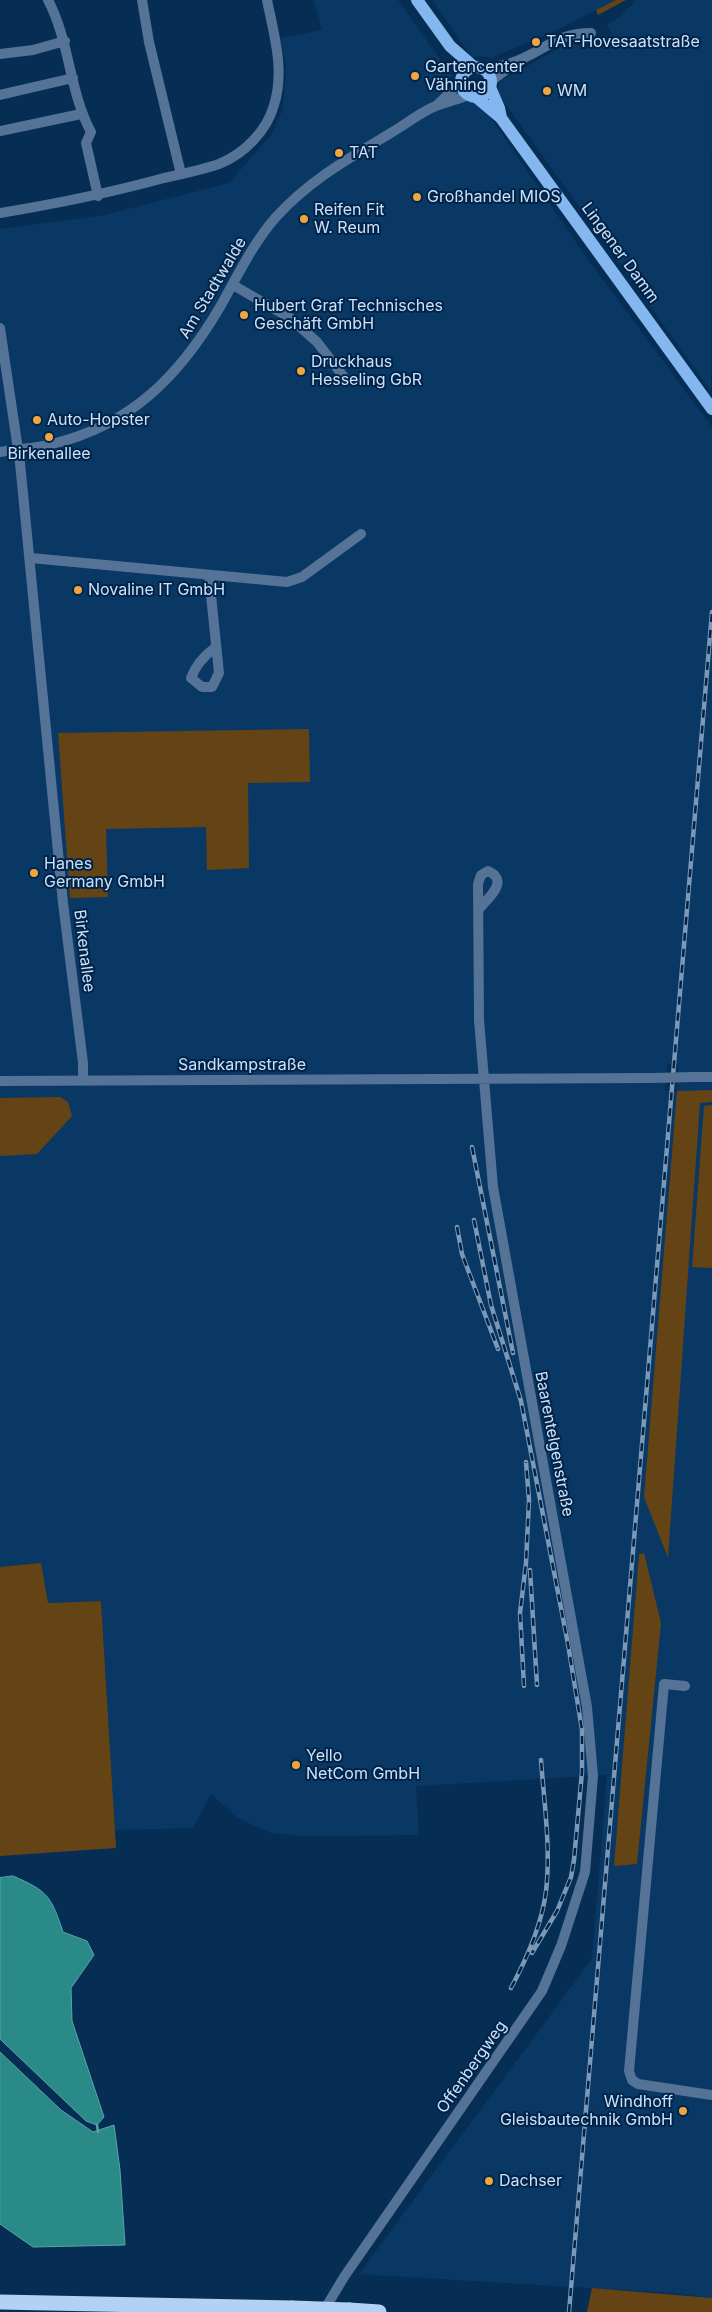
<!DOCTYPE html>
<meta charset="utf-8">
<style>
body{margin:0}
canvas{display:block;background:#062e54}
</style>
<canvas width="712" height="2312"></canvas>
<script>
const ctx = document.querySelector('canvas').getContext('2d');
ctx.lineJoin = 'round';
function fill(path, color) { ctx.fillStyle = color; ctx.fill(path, 'evenodd'); }
function strokePath(path, color, width, dash) { ctx.strokeStyle = color; ctx.lineWidth = width; ctx.lineCap = dash ? 'butt' : 'round'; ctx.setLineDash(dash || []); ctx.stroke(path); }
function drawText(font, color, halo, rows, align = 'center') {
  ctx.font = font + ' Inter,sans-serif'; ctx.lineWidth = 4; ctx.setLineDash([]); ctx.textBaseline = 'middle'; ctx.strokeStyle = halo; ctx.fillStyle = color; for (const [text, x, y, turn = 0] of rows) {
    ctx.save(); ctx.translate(x, y); ctx.rotate((+turn || 0) * Math.PI / 180); ctx.textAlign = isNaN(turn) ? turn : align; if (halo) ctx.strokeText(text, 0, 0); ctx.fillText(text, 0, 0); ctx.restore();
  }
}
fill(new Path2D(`
 M314 0H398L452 76 445 81 448 86 444 89 455 106 462 102H473L486 111 588 260 712 427V1090L677 1091 700 1102H712V2298L673 2293 359 2274 592 1959 607 1775 416 1786 419 1835 306 1836 271 1833 238 1818 211 1794 193 1828 115 1830 101 1601 47 1603 37 1564 0 1567V229L101 216 229 183 271 135 283 109 286 66 281 38 322 30ZM667 1064H678L677 1091H665Z
 M432 0H616L555 31 491 58 482 56 472 57Z
 M636 0H712L711 391 500 96 498 87 502 80 569 43 587 48 612 34 607 25 621 16Z`), '#0a3864');
fill(new Path2D(`
 M616 0H626L598 15 596 10Z
 M309 729 310 782 248 783 249 868 207 870 206 827 106 829 108 897 70 898 58 733Z
 M712 1090V1102L700 1103 668 1558 644 1497 677 1091Z
 M60 1097 68 1102 72 1116 37 1154 0 1156V1098Z
 M712 1105V1268L692 1267 704 1106Z
 M644 1553 661 1623 637 1864 614 1866 639 1554Z
 M41 1563 48 1603 101 1601 116 1848 0 1856V1567Z
 M592 2288 712 2298V2312H587Z`), '#644315');
const water = new Path2D(`
 M13 1876C48 1891 51 1896 63 1932L87 1941 94 1955 71 1988 72 2021 104 2117 97 2125 86 2121 0 2039V1878Z
 M0 2052 61 2110 93 2132 114 2125 120 2170 125 2245 33 2247 0 2224Z`);
fill(water, '#2a8a87');
strokePath(water, '#5ba4a9', 1);
strokePath(new Path2D(`
 M97 2125 98 2132`), '#5ba4a9', 2.5);
strokePath(new Path2D(`
 M48 0C70 42 69 91 91 132L86 143 98 196
 M142 0 149 42 181 174
 M0 54 33 50 65 41
 M484 69C493 67 502 66 511 63 543 53 554 33 591 33
 M491 81 506 70 511 63
 M0 95 73 78
 M436 106 461 82
 M0 131 81 114
 M0 213C55 204 109 193 164 178 182 174 201 170 219 164 244 154 267 131 274 105 285 70 274 35 267 0
 M233 285 290 318 317 342 347 381
 M0 328 20 463 63 903 83 1063V1080
 M0 452C17 449 35 448 52 444 132 425 180 375 220 307 237 277 253 243 276 217 312 178 350 158 394 131 408 123 422 111 436 106 447 102 458 99 469 95
 M31 558 287 582 302 577 361 534
 M209 576 219 673 212 687H202L191 678C196 664 205 655 216 647
 M693 1077H712
 M0 1081 653 1078
 M685 1686 664 1684 629 2071 632 2080 638 2084 712 2095
 M323 2312 344 2277 542 1991 561 1946 585 1872 593 1776 587 1707 493 1187 479 1020 478 884 481 875 488 871C510 881 488 898 479 909`), '#547396', 10);
strokePath(new Path2D(`
 M417 0 450 46 474 67
 M461 82a15 15 0 1 1 30 0a15 15 0 1 1-30 0Z
 M490 87 499 108 501 118
 M476 97 501 118 712 409`), '#84b7f0', 12);
strokePath(new Path2D(`
 M0 2302 292 2308
 M349 2310 379 2312`), '#b3d1f3', 15);
const rail = new Path2D(`
 M472 1147 513 1353
 M474 1220 491 1305 521 1401 568 1644 582 1730V1772L574 1860 571 1877 557 1911 532 1953
 M457 1227 462 1254 498 1349
 M530 1570 537 1685
 M524 1686 520 1613 526 1563 529 1500 526 1462
 M511 1988C527 1958 542 1925 546 1891 551 1848 544 1802 541 1760
 M569 2312 712 612`);
strokePath(rail, '#7b98b6', 4.5);
strokePath(rail, '#002449', 2.5, [8]);
strokePath(new Path2D(`
 M653 1078 693 1077`), '#547396', 10);
strokePath(new Path2D(`
 M292 2308 349 2310`), '#b3d1f3', 15);
for (const [x, y, r, color] of [
 [536,42,5,"#f0a63e"],
 [415,76,5,"#f0a63e"],
 [547,91,5,"#f0a63e"],
 [339,153,5,"#f0a63e"],
 [417,197,5,"#f0a63e"],
 [304,219,5,"#f0a63e"],
 [244,315,5,"#f0a63e"],
 [301,371,5,"#f0a63e"],
 [37,420,5,"#f0a63e"],
 [49,437,5,"#f0a63e"],
 [78,590,5,"#f0a63e"],
 [34,873,5,"#f0a63e"],
 [296,1765,5,"#f0a63e"],
 [683,2111,5,"#f0a63e"],
 [489,2181,5,"#f0a63e"]
]) { const dot = new Path2D(); dot.arc(x, y, r, 0, 2 * Math.PI); ctx.fillStyle = color; ctx.fill(dot); strokePath(dot, '#002449', 2); }
drawText('16px', '#cce1f9', '#002449', [
 ["TAT-Hovesaatstraße",546,42],
 ["Gartencenter",425,67],
 ["Vähning",425,85],
 ["WM",557,91],
 ["TAT",349,153],
 ["Großhandel MIOS",427,197],
 ["Reifen Fit",314,210],
 ["W. Reum",314,228],
 ["Hubert Graf Technisches",254,306],
 ["Geschäft GmbH",254,324],
 ["Druckhaus",311,362],
 ["Hesseling GbR",311,380],
 ["Auto-Hopster",47,420],
 ["Birkenallee",49,454,"center"],
 ["Novaline IT GmbH",88,590],
 ["Hanes",44,864],
 ["Germany GmbH",44,882],
 ["Yello",306,1756],
 ["NetCom GmbH",306,1774],
 ["Windhoff",673,2102,"right"],
 ["Gleisbautechnik GmbH",673,2120,"right"],
 ["Dachser",499,2181]
], 'left');
drawText('16px', '#cce1f9', '#002449', [
 ["Lingener Damm",620,253,54],
 ["Am Stadtwalde",213,288,-59],
 ["Birkenallee",84,951,83],
 ["Sandkampstraße",242,1065],
 ["Baarentelgenstraße",554,1444,79],
 ["Offenbergweg",472,2067,-55]
]);
</script>
